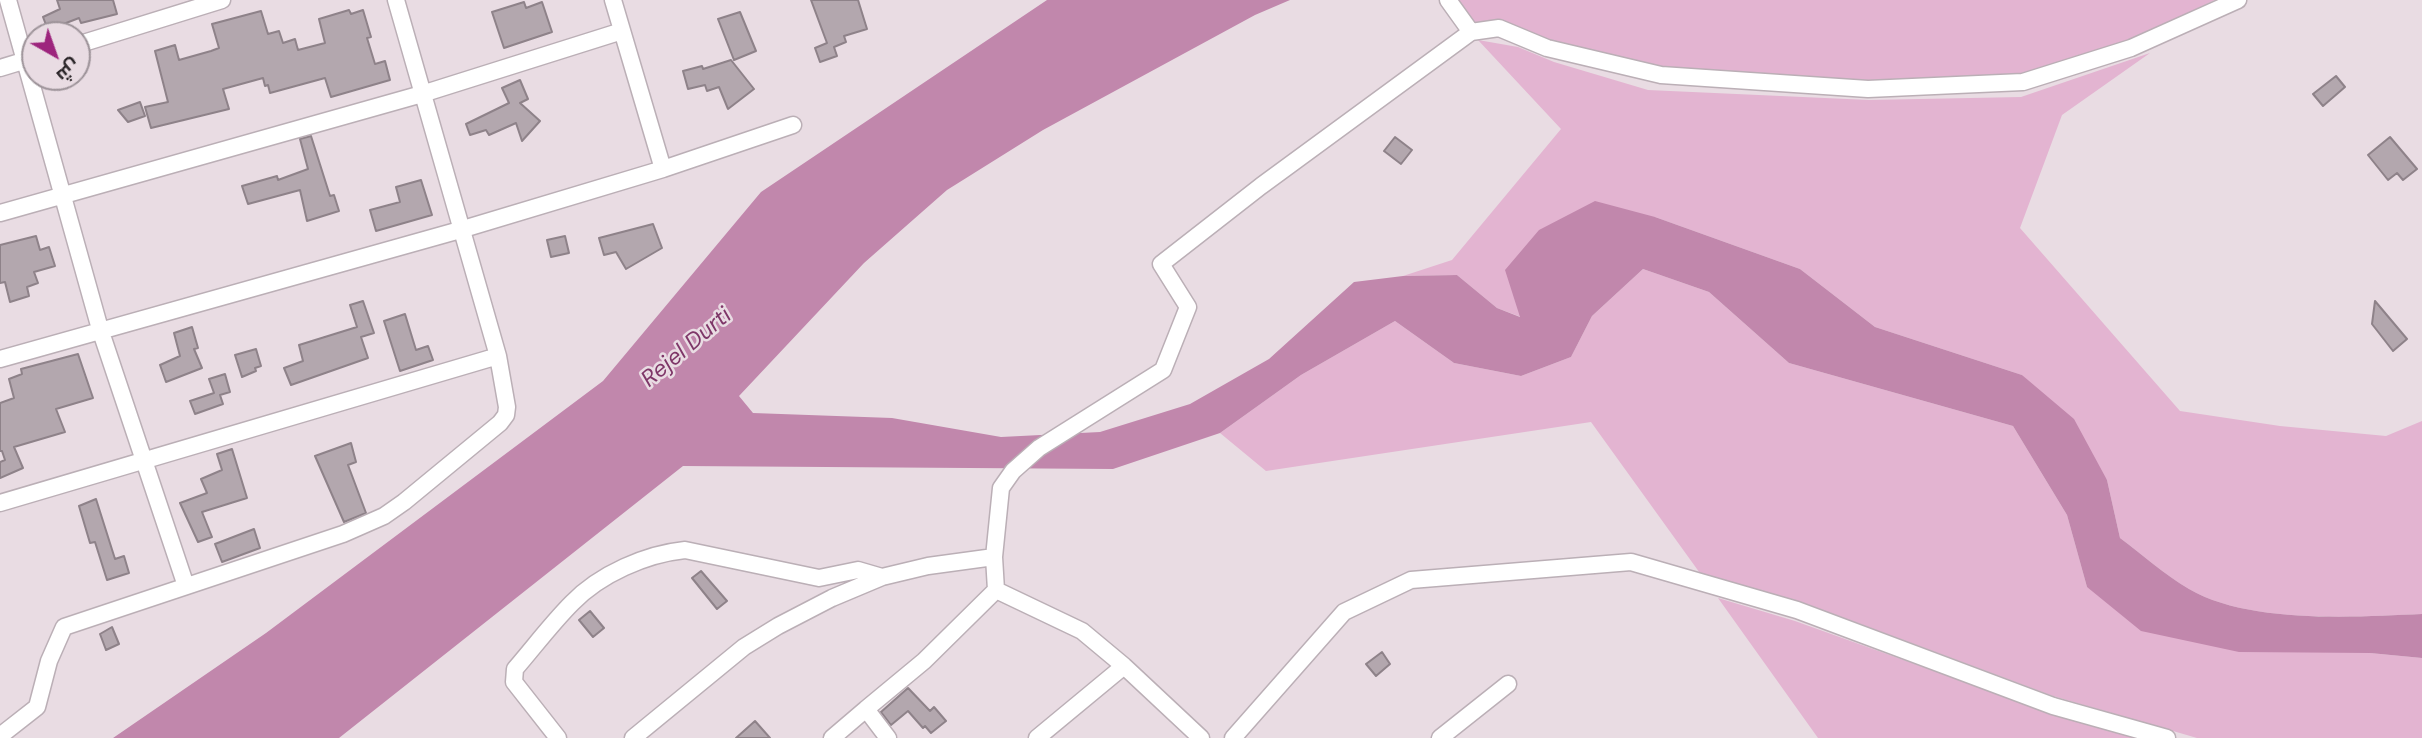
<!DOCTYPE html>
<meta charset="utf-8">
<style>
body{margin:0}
#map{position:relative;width:2422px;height:738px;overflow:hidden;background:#e9dce3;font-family:"DM Sans",Cairo,sans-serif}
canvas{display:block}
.north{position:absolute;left:21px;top:21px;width:70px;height:70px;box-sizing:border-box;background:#e9dce3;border:2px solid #9d9399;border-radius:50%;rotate:140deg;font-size:19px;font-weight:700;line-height:28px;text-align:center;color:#2b2629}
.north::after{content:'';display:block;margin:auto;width:24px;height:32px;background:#9d257d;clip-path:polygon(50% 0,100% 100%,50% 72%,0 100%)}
</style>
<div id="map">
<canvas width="2422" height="738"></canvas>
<div class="north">ش</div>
</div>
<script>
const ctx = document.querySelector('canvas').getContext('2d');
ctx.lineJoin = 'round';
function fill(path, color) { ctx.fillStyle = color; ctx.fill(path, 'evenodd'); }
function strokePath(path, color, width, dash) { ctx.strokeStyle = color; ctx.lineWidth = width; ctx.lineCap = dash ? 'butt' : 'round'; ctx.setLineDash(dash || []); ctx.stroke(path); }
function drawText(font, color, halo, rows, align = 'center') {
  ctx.font = font + ' "DM Sans",sans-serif'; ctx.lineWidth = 5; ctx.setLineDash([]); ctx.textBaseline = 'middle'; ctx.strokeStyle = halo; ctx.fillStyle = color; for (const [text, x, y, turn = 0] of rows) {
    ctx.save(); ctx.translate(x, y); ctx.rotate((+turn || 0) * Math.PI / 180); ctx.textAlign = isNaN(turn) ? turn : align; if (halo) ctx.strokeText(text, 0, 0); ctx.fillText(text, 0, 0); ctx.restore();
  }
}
fill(new Path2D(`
 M1453 0H2215L2127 42 2020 76 1869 83 1661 69 1549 43 1504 21 1474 25Z
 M1478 40 1518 47 1554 62 1648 90 1869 100 2021 97 2150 53 2062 115 2020 228 2180 411 2280 426 2386 436 2422 421V614C2354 617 2249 624 2189 589 2165 575 2143 555 2120 538L2107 480 2022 375 1875 327 1800 269 1655 217 1521 317 1497 308 1457 275 1403 276 1452 260 1561 129Z
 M1643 269 1709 292 1789 363 2013 426 2067 515 2087 587 2370 653 2422 658V738H2197L2053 696 1804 603 1702 576 1591 422 1266 471 1220 433 1301 375 1395 321 1454 363 1521 376 1571 357 1592 316Z
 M1718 598 1795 621 2054 714 2135 738H1818Z`), '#e3b4d1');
fill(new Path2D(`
 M1047 0H1290L1255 15 1043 130 947 190 864 263 739 396 753 413 892 418 1001 437 1100 432 1190 404 1269 359 1354 282 1403 276 1457 275 1497 308 1520 317 1505 270 1539 230 1595 201 1655 217 1800 269 1875 327 2022 375 2074 419 2107 480 2120 538C2143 555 2165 575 2189 589 2249 624 2354 617 2422 614V658L2370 653 2239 652 2141 631 2087 587 2067 515 2013 426 1789 363 1709 292 1643 269 1592 316 1571 357 1521 376 1454 363 1395 321 1301 375 1220 433 1113 469 683 466 339 738H113L266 633 603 381 761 192Z`), '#c187ac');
const building = new Path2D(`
 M57 0H113L117 14 81 23 79 18 48 30 43 17 60 9Z
 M811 0H858L867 29 844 36 846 42 834 47 837 56 820 62 815 48 827 43Z
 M524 2 526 8 542 2 552 32 504 48 492 12Z
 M349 10 351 14 363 10 371 37 367 38 375 64 385 61 390 80 331 97 325 78 270 93 268 85 265 86 263 78 223 89 229 109 151 128 145 107 168 102 155 51 175 45 179 60 211 51 219 48 212 24 261 11 268 34 279 31 283 43 295 39 298 50 325 43 319 19Z
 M740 12 756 51 734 60 718 19Z
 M731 60 754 89 728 109 719 87 707 91 705 85 688 89 683 71 702 66 703 69Z
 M2336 76 2345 87 2323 106 2313 94Z
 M520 80 528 99 520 103 540 121 522 141 516 123 489 135 486 130 470 135 466 124 509 103 502 88Z
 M140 102 145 116 128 122 118 110Z
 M311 136 330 196 334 195 339 211 307 221 300 190 248 204 242 186 277 176 278 180 308 169 300 139Z
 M1395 137 1412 150 1401 164 1384 151Z
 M2390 137 2417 169 2403 180 2397 173 2388 180 2368 155Z
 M421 180 432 215 376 231 370 210 400 202 396 187Z
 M653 224 662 248 626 269 616 252 604 255 599 238Z
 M36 236 40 250 49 247 55 266 34 272 38 283 27 287 29 296 10 302 5 282 0 283V245Z
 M565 236 569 253 551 257 547 240Z
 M363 301 374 333 361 337 368 358 291 385 284 368 303 361 299 345 357 327 350 305Z
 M2375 301 2407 339 2393 351 2372 324Z
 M405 314 416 350 428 346 433 360 400 371 384 321Z
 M192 327 198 348 194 349 202 368 166 382 160 365 180 356 174 333Z
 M256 349 261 366 255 368 256 371 242 377 235 355Z
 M78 354 93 398 56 409 65 432 14 447 23 468 0 478V462L5 460 2 451H0V403L14 398 9 379 22 374 21 369Z
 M225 374 230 392 220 395 223 404 195 414 190 401 214 393 209 379Z
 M351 443 356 462 348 465 366 513 344 522 315 456Z
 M232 449 247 498 202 512 212 537 198 542 180 503 207 493 201 479 222 470 217 454Z
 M96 499 115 559 124 556 129 573 107 580 95 542 90 543 79 506Z
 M254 529 260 548 222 562 215 544Z
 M701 571 727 601 717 609 692 578Z
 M590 611 604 628 593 637 579 620Z
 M112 627 119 644 106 650 100 634Z
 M1382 652 1390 664 1376 676 1366 664Z
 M908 688 930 711 934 707 946 721 931 733 925 726 923 728 908 711 891 725 881 712Z
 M755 721 770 738H736Z`);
fill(building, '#b3a7ae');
strokePath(building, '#8e8289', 2);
const minor = new Path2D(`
 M8 0 100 329 186 586
 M613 0 663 169
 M1448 0 1471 32
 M77 45 222 0
 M0 68 33 58
 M0 213 422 94 622 31
 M0 359 460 230 663 169 793 125
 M0 503 498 356
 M996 590 1082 631 1124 666 1201 738
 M0 736 37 707 49 661 64 627 343 534 384 516 404 502 500 423 506 415 507 407 498 356 396 0
 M558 738 514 682 515 669C534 647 552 623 572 603 600 574 646 554 685 550L819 578 858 570 882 577
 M633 738 744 647 778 626 832 598 882 577 928 566 994 557
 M832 738 866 709
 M888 738 866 709 924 661 996 590 994 557 1001 488 1013 471 1039 448 1163 370 1188 307 1161 264 1261 186 1471 32 1499 28 1547 48 1661 75 1868 89 2023 82 2131 48 2238 0
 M1037 738 1124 666
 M1233 738 1344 612 1411 580 1631 562 1797 610 2053 706 2167 738
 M1440 738 1508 684`);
strokePath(minor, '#bbafb6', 19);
strokePath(minor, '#fff', 16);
drawText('italic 23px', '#7e3668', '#e9dce3', [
 ["Rejel Durti",687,348,-40]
]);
</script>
